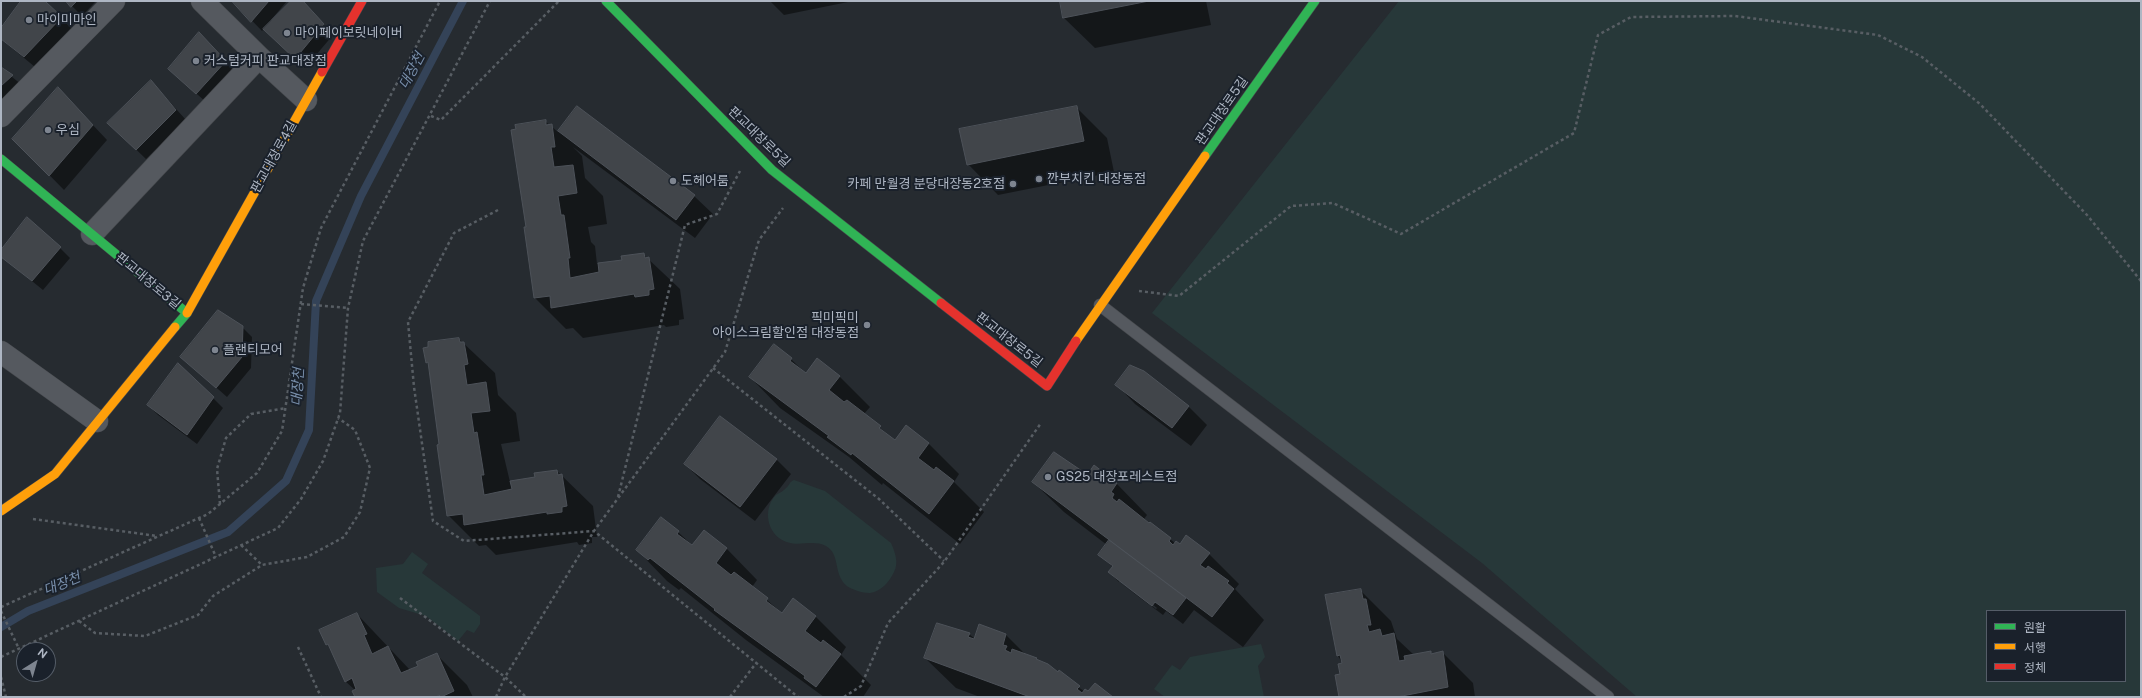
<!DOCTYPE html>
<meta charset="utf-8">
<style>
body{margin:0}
#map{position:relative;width:2142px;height:698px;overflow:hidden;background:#262b30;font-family:"Public Sans","Noto Sans KR",sans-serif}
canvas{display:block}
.frame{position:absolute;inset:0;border:2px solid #aeb6c3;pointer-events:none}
.legend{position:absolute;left:1986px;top:610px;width:140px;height:72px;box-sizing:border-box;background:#1a212b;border:1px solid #555d68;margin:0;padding:5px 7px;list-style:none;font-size:12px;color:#aeb6c3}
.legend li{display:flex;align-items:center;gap:8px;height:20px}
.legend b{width:20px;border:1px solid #555d68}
.north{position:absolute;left:16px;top:642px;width:40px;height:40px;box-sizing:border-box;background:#1a212b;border:1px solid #555d68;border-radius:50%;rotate:37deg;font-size:11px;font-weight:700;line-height:16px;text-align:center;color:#aeb6c3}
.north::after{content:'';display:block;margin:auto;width:14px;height:18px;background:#7e8590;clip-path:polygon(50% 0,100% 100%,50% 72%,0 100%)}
</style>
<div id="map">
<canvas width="2142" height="698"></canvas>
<div class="frame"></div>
<ul class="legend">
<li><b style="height:5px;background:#30b455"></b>원활</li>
<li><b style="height:5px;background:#ff9f0a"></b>서행</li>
<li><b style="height:5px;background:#e5322d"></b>정체</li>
</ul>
<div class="north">N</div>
</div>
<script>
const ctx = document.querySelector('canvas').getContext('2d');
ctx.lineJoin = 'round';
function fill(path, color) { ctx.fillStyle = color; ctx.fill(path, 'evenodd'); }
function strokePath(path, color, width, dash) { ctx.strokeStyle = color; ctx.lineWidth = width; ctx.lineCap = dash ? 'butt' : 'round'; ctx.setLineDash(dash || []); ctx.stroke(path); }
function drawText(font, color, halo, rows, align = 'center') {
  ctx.font = font + ' "Public Sans","Noto Sans KR",sans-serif'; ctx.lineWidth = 4; ctx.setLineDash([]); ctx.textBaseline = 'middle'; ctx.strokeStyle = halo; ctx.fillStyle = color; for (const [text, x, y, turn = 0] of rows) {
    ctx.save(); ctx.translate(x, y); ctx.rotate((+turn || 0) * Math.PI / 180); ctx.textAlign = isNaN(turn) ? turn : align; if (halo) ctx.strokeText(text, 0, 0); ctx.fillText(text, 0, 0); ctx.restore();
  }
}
fill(new Path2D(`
 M1399 1H2141V697H1637L1482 563 1152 313ZM1987 611H2125V681H1987Z
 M794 480 825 491 891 543C895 552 899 563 894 572 889 582 882 591 870 593 864 593 860 592 855 590 830 582 843 555 826 546 811 538 795 550 779 538 766 528 764 507 776 495 779 493 784 491 786 488 790 485 789 482 794 480Z
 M412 552 428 564 422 573 480 616V624L474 633 467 630 458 641 426 616 399 608 377 592 376 568 403 564Z
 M1261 644 1265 657 1258 666 1264 697H1165L1154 689 1172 665 1180 670 1190 657Z`), '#273839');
fill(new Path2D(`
 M23 1H44L71 28 35 67 1 39V29Z
 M67 1H96L82 16Z
 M233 1H287L271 20 272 21 293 1H302L333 35 305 68 264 29 262 31Z
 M770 1H853L784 15Z
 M1061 1H1206L1211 25 1095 48 1064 18Z
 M208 43 235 72 207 103 169 69Z
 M1 68 22 85 1 105Z
 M58 88 107 140 64 190 14 139Z
 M160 91 186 120 146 159 119 133Z
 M577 107 694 196 713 214 695 238 573 147 582 156 585 178 603 196 607 224 588 227 591 242 595 246 597 264 623 261 643 254 680 289 684 319 679 320V325L666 327 664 325 583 338 573 328 566 329 535 298 525 228H527L546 122 558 132Z
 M1076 107 1107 138 1114 172 998 195 968 164Z
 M60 248 70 258 43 290 1 256V252Z
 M242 327 252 337 251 368 227 397 192 366Z
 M459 339 495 373 498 395 516 413 520 441 501 444 510 482 536 478 557 471 593 506 597 537H592V543L579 545 577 542 496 555 486 545 479 546 448 515 441 445 429 364 427 362Z
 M791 359 806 374 839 376 870 407 864 414 895 441 906 427 929 444 959 474 954 482 984 512 960 544 883 483 882 485 849 457 780 408 750 377Z
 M1143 372 1189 407 1207 425 1191 446 1135 404 1117 385Z
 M213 398 223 408 197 444 158 415 148 405Z
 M1054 453 1087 477 1094 467 1117 484 1147 515 1144 519 1175 543 1209 554 1239 584 1235 589 1264 620 1243 647 1194 610 1183 624 1166 611 1163 615 1119 582 1156 609 1157 608 1119 579V582L1109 572 1113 567 1100 555 1107 545 1064 512 1033 482Z
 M776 459 791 474 755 521 700 479 685 464Z
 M678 532 693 546 704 532 727 549 757 580 752 587 783 614 793 600 816 617 846 647 841 655 871 685 863 697H824L746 640 681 588 679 590 667 581 637 550Z
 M1360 590 1391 621 1397 639 1414 655 1443 653 1473 683 1475 697H1340L1343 664 1338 656 1327 596Z
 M357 614 410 670 436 654 467 685 473 697H356L355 690 345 681 331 648 327 644Z
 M969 634 975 639 1006 635 1025 654 1036 659 1084 691 1112 697H980L956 688 925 658Z`), '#0007');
strokePath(new Path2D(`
 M1 627 28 611 228 532 286 481 309 430 316 301 361 196 463 1`), '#344358', 8);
const building = new Path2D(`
 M21 1H45L62 17 24 57 1 39V28Z
 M66 1H77L71 7Z
 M232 1H269L251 22Z
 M291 1H303L324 24 295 59 263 29Z
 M1060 1H1149L1063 18Z
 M199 32 226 61 196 94 168 69Z
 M1 67 13 75 1 86Z
 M151 80 176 110 136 150 107 123Z
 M58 87 93 125 49 176 12 139Z
 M577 106 695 195 676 220 558 131Z
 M1077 106 1084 141 967 165 959 129Z
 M546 120V125L552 124 555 147H551L554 167 573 165 577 193 558 196 561 215H564L570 258H568L570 278 599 272 598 263 622 260 621 256 644 253 645 258 649 257 654 289 649 290V295L635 297 634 294 551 308 550 296 534 298 524 227H526L511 130 516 129 515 125Z
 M27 217 61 247 32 281 1 257V250Z
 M218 310 243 326 242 357 216 388 180 357Z
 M459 338 460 342H464L468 364 464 365 467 385 486 382 490 411 471 413 474 433 477 432 484 475H481L484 495 512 489 510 481 535 477 534 473 557 470 558 475 562 474 567 506 562 507V512L547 514V512L464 525 463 514 447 516 437 445 439 444 428 362 426 363 423 348 428 347V342Z
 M774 344 792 358 790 361 806 373 817 358 840 376 829 390 844 402 847 400 881 426 879 428 895 440 906 425 929 443 918 458 934 470 936 467 954 481 929 514 852 453 851 455 827 437 829 436 749 377Z
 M178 363 214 397 187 435 147 405Z
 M1130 365 1144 371 1189 406 1172 428 1115 385Z
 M720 416 777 459 740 507 684 464Z
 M1054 452 1082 471 1080 474 1085 478 1094 465 1117 483 1111 492 1114 494 1112 498 1117 502 1119 499 1149 523 1150 522 1171 538 1169 541 1173 545 1176 541 1180 544 1186 535 1210 553 1200 565 1206 569 1208 566 1229 581 1227 583 1234 589 1212 617 1032 482Z
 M661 517 679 531 677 534 692 545 704 530 727 548 716 563 731 575 734 572 768 598 766 601 782 613 793 598 816 616 805 631 821 643 823 640 841 654 816 687 804 678 805 676 714 610 715 609 650 558 648 560 636 550Z
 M1109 540 1186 598 1173 615 1155 602 1152 606 1108 572 1113 566 1098 555Z
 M1361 589 1363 599H1366L1371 625H1367L1369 632 1380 629 1382 636 1394 633 1399 661 1405 660 1404 656 1431 651V654L1443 651 1448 687 1397 697H1339L1335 675 1340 674 1338 664 1342 663 1340 655 1337 656 1325 595Z
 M357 613 367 634 364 635 372 654 388 646 401 673 418 666 416 662 437 653 454 691 441 697 439 695 436 697H355L352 691 356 689 352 678 345 682 328 644 326 645 319 630Z
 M937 623 970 633 968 637 974 639 979 624 1006 634 1003 645 1007 646 1005 650 1011 653 1012 649 1037 658 1036 659 1048 664 1058 672 1059 670 1080 686 1077 689 1082 693 1085 689 1088 691 1095 683 1113 697H1030L924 658Z`);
fill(building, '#41454a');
strokePath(building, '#4d5259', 1);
const lane = new Path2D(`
 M1100 305 1608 697`);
const street = new Path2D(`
 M259 57 306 100
 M1 116 114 1
 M92 234 259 57 202 1
 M1 352 97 421`);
const fast = new Path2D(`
 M606 1 772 170 941 303
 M1205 156 1315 1
 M1 159 187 313 175 327`);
const slow = new Path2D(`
 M187 313 322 72
 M1076 341 1205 156
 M1 511 55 474 175 327`);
const jam = new Path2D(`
 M322 72 362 1
 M941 303 1047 386 1076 341`);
strokePath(lane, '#44474b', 13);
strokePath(street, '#44474b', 23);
strokePath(fast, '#44474b', 10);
strokePath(slow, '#44474b', 10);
strokePath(jam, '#44474b', 10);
strokePath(new Path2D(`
 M431 116 441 120 559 1
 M498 210 454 233 408 322 414 387 433 521 464 541 594 531 798 697
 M1139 291 1179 296 1291 206 1333 203 1401 234 1574 133 1598 35 1631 17 1735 16 1878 35 1922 57 1980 104 2087 215 2141 281
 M301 304 348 308
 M713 368 879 499 944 561
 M618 497 685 225 717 214 740 171
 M220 504 217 469 226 438 251 414 286 408
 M199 518 216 557
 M33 519 157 536
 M241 545 262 565
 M400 598 505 677 526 697
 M1 607 208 514 257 473 282 431 303 288 321 228 440 1
 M1 611 19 649
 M79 621 95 633 145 636 198 615 213 596 262 565 307 557 344 537 360 512 370 468 355 430 338 418
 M298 647 321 697
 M1 657 278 528 301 499 323 461 340 413 348 308 363 241 490 1
 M1 677 6 697
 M496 697 505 677 594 531 725 352 759 240 783 208
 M730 697 757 662
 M844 697 861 686 888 623 944 562 1041 423`), '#585e64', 2.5, [3, 3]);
strokePath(lane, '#55595f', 12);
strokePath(street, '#55595f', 22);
strokePath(fast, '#30b455', 9);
strokePath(slow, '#ff9f0a', 9);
strokePath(jam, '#e5322d', 9);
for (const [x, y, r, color] of [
 [29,20,4,"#7e8590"],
 [287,33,4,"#7e8590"],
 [196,61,4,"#7e8590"],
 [48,130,4,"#7e8590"],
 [1039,179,4,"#7e8590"],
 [673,181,4,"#7e8590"],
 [1013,184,4,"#7e8590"],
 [867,325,4,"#7e8590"],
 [215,350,4,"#7e8590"],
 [1048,477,4,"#7e8590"]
]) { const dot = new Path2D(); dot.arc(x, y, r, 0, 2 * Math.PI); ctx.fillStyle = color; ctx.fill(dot); strokePath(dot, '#1a212b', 1.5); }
drawText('13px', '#aeb6c3', '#1a212b', [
 ["마이미마인",37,20],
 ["마이페이보릿네이버",295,33],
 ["커스텀커피 판교대장점",204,61],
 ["우심",56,130],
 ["깐부치킨 대장동점",1047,179],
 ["도헤어룸",681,181],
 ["카페 만월경 분당대장동2호점",1005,184,"right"],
 ["픽미픽미",859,318,"right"],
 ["아이스크림할인점 대장동점",859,333,"right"],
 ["플랜티모어",223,350],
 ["GS25 대장포레스트점",1056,477]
], 'left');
drawText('13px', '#aeb6c3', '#1a212b', [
 ["판교대장로5길",1222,111,-55],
 ["판교대장로5길",759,137,44],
 ["판교대장로4길",274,157,-61],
 ["판교대장로3길",148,281,40],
 ["판교대장로5길",1009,340,38]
]);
drawText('italic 14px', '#788eaa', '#1a212b', [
 ["대장천",412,71,-62],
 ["대장천",298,387,-87],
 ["대장천",62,584,-22]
]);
</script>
